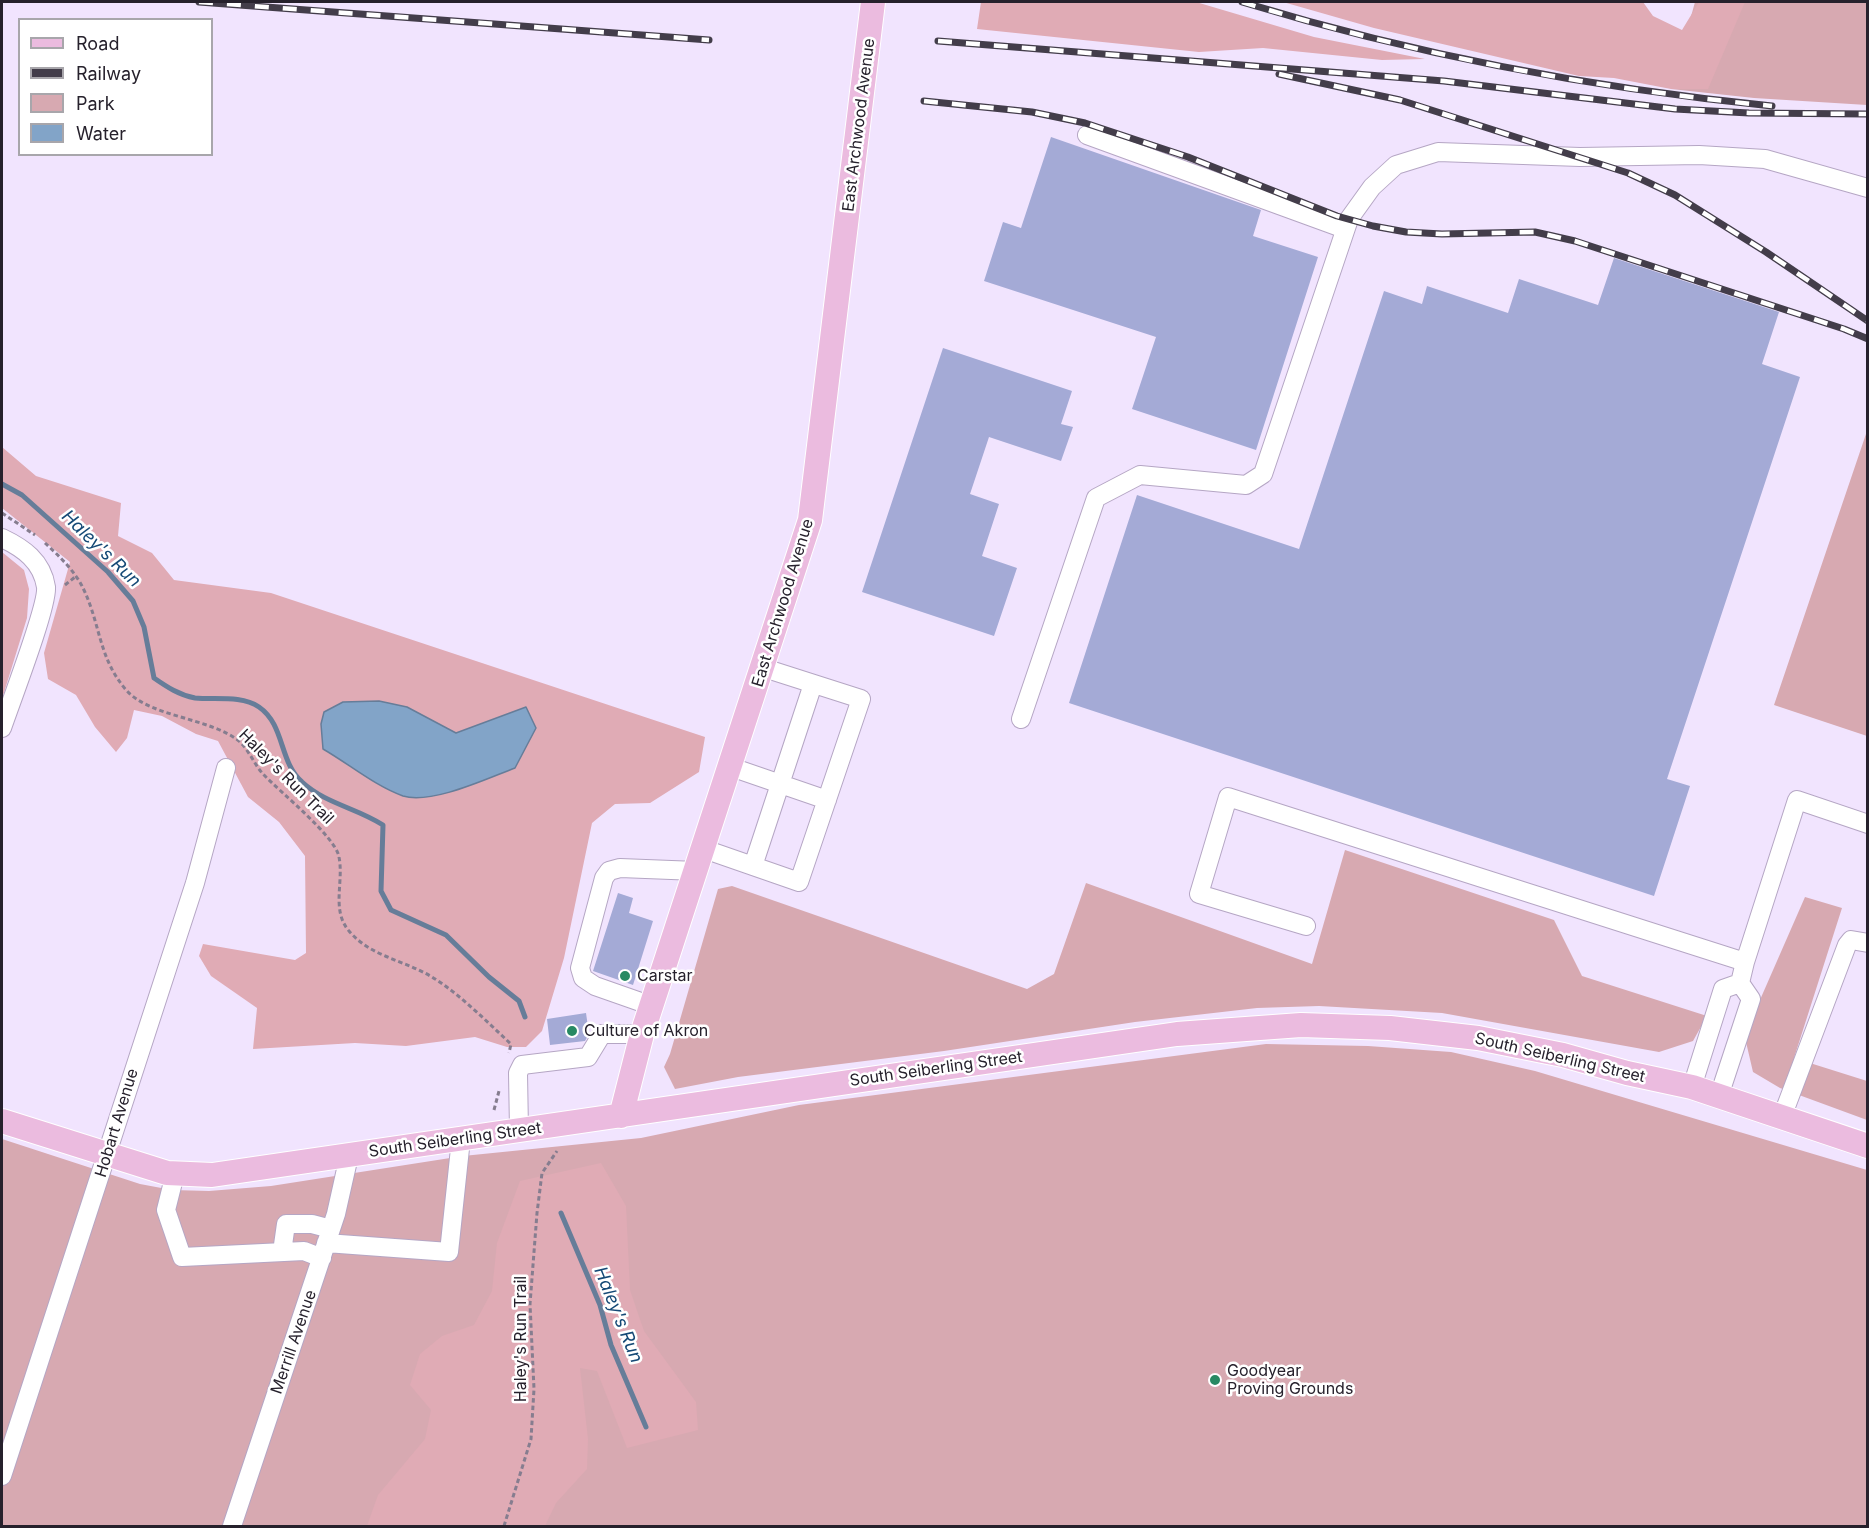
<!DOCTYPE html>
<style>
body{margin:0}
#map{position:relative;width:1869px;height:1528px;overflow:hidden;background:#f1e4fe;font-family:Inter,sans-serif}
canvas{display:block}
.frame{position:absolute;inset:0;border:3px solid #26212c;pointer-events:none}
.legend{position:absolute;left:18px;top:18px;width:195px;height:138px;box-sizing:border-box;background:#fff;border:2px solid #a8a6ab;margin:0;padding:8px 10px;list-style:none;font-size:18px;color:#26212c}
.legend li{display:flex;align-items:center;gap:12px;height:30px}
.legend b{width:30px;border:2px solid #a8a6ab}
</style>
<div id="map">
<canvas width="1869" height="1528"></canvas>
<div class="frame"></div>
<ul class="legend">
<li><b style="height:8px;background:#ebbbdf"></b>Road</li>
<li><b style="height:8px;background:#433d4a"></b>Railway</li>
<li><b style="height:16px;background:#d7a9b1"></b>Park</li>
<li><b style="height:16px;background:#82a4c8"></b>Water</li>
</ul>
</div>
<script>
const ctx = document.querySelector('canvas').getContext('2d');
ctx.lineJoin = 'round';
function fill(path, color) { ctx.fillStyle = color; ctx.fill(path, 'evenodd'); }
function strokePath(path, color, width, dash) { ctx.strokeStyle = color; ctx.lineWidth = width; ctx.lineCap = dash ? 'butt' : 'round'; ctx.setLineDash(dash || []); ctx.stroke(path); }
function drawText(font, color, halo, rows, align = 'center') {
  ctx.font = font + ' Inter,sans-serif'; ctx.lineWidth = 5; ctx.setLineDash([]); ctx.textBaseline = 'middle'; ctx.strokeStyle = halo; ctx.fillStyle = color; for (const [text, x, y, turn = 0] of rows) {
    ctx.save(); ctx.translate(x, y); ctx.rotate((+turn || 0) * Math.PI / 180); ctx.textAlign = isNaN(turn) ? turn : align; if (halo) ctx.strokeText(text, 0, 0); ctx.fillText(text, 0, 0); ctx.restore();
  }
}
fill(new Path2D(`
 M1695 2H1867V105L1754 98 1671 89Z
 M1867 431V736L1774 705Z
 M1345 850 1554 920 1582 976 1707 1016 1693 1041 1659 1052 1442 1013 1319 1006 1257 1008 1135 1022 944 1051 738 1077 675 1089 664 1067 670 1054 718 889 732 886 1027 989 1054 974 1086 883 1312 964Z
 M1805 897 1842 908 1794 1058 1867 1081V1120L1780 1088 1753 1072 1746 1042 1756 1009Z
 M1266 1044 1368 1046 1451 1052 1535 1071 1867 1170V1526H2V1139L140 1184 172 1190 209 1191 271 1186 463 1156 641 1138 799 1105Z`), '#d7a9b1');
fill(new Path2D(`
 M981 2H1196L1314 37 1425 59 1382 60 1263 48 1199 52 977 29Z
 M1283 2H1643L1653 16 1682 30 1699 2H1745L1708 89H1671L1614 78 1579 76 1374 28Z
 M2 447 36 476 121 503 118 536 152 553 174 580 271 593 705 737 699 772 650 803 615 804 592 823 564 958 542 1031 526 1047H507L475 1037 406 1046 355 1043 253 1049 257 1008 211 976 199 956 203 944 295 960 306 953 305 856 279 822 248 797 218 741 196 734 162 716 134 710 127 738 116 752 95 727 76 695 48 679 44 653 70 562 2 508Z
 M2 552 24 570 29 589 27 618 2 699Z
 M601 1163 626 1206 630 1290 644 1331 696 1402 698 1430 627 1448 597 1371 580 1368 588 1439 587 1469 556 1503 545 1526H367L378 1495 425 1439 431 1410 410 1385 420 1354 442 1336 474 1325 492 1291 497 1243 520 1181Z`), '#e0abb5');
const water = new Path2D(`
 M379 701 407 707 456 733 526 707 536 728 515 768C488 778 431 805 403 796 375 786 349 764 323 749L321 724 324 712 343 702Z`);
fill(water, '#82a4c8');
strokePath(water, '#667d99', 1.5);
strokePath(new Path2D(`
 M2 484 22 495 108 572 133 601 144 627 154 678C167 687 179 695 195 698 215 700 241 695 259 707 285 725 279 762 302 782 326 804 357 808 383 825L381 891 391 910 446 935 489 977 519 1001 525 1017
 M561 1213 600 1305 611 1345 646 1427`), '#667d99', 5);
fill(new Path2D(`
 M1051 137 1261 210 1253 236 1318 257 1256 450 1132 409 1156 337 984 281 1003 222 1021 228Z
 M1614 258 1779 312 1762 364 1800 377 1667 779 1690 786 1654 896 1069 703 1137 495 1299 549 1384 291 1422 304 1427 286 1508 313 1519 279 1598 305Z
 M943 348 1072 391 1061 424 1073 427 1061 461 989 437 970 494 999 504 982 556 1017 568 994 636 862 592Z
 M618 893 633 898 629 913 653 921 633 985 593 971Z
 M586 1013 589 1034 585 1041 550 1045 547 1019Z`), '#a4aad6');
const minor = new Path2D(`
 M1087 135 1345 229
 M2 538C23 548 42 561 46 587 48 606 10 704 2 728
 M1021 719 1096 498 1140 475 1246 485 1263 474 1349 219 1372 187 1396 165 1438 152 1580 157 1699 155 1765 159 1868 188
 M731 767 827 800
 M704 849 799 882 861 699 764 668
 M753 866 813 684
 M1306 926 1199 894 1228 797 1745 962 1740 983
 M1745 962 1797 800 1868 824
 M652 1006 595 986 583 978 580 968 604 878 609 871 620 868 697 871
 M1692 1087 1723 989 1740 983 1751 999 1719 1096
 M1782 1117 1847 945 1851 940 1868 943
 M519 1130 518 1073 522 1065 588 1057 602 1034H642
 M175 1174 166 1210 182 1257 304 1251 322 1258
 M326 1243 449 1252 461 1139
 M282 1252 286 1224H312L331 1229
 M2 1476 195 883 226 768
 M232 1526 336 1214 349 1156`);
const major = new Path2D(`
 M621 1116 642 1034 810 520 873 2
 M2 1121 167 1173 212 1175 1177 1034 1301 1025 1390 1028 1478 1038 1563 1055 1627 1073 1692 1087 1868 1146`);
strokePath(minor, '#b5a6c4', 20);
strokePath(major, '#fff', 26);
strokePath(new Path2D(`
 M2 513 35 535
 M45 543C58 555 75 571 83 588 101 625 98 658 127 691 151 717 210 718 239 741 249 750 254 764 263 774 280 792 336 837 339 857 344 882 331 910 349 931 371 957 404 960 432 977 461 995 486 1021 511 1044L509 1053
 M65 585 75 577
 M494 1110 499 1091
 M504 1526 531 1439 534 1389 530 1304 537 1213 542 1173 557 1151`), '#867d8f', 3, [4.5, 3]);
strokePath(minor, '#fff', 18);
strokePath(major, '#ebbbdf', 24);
const rail = new Path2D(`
 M199 2 709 40
 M1242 2C1416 55 1591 88 1772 106
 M938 41 1444 81 1675 109 1749 113 1867 114
 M1279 74 1400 100 1628 173 1675 195 1766 252 1868 321
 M924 101 1032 112 1085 123 1188 157 1337 216 1373 226 1406 232 1442 234 1535 232 1575 241 1844 329 1868 339`);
strokePath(rail, '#433d4a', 7);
strokePath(rail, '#fff', 4.5, [14]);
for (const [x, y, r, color] of [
 [625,976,6,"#278963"],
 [572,1031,6,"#278963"],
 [1215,1380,6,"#278963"]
]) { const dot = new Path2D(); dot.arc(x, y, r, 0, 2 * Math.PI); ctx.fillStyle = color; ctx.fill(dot); strokePath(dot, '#fff', 2); }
drawText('16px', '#26212c', '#fff', [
 ["East Archwood Avenue",859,125,-83],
 ["East Archwood Avenue",783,603,-73],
 ["Haley's Run Trail",286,777,45],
 ["South Seiberling Street",1560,1058,13],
 ["South Seiberling Street",936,1069,-8],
 ["Hobart Avenue",117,1123,-73],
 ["South Seiberling Street",455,1140,-8],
 ["Haley's Run Trail",521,1339,-90],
 ["Merrill Avenue",294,1342,-71]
]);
drawText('16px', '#26212c', '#fff', [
 ["Carstar",637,976],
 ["Culture of Akron",584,1031],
 ["Goodyear",1227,1371],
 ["Proving Grounds",1227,1389]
], 'left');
drawText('italic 18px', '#154976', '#fff', [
 ["Haley's Run",101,549,44],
 ["Haley's Run",618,1315,68]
]);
</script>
